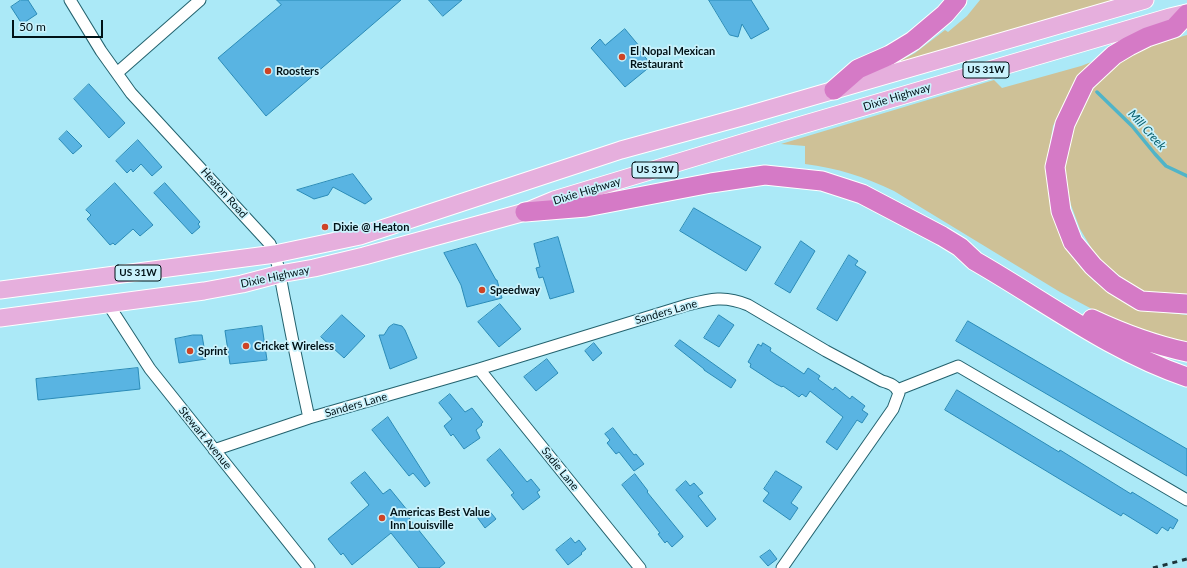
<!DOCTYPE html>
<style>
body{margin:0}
#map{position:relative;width:1187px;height:568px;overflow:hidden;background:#abe9f7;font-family:Lato,sans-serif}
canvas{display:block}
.scale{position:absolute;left:12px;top:20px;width:91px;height:18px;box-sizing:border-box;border:2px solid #001217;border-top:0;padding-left:5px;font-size:12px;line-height:14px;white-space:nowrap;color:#001217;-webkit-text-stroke:3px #caf2fc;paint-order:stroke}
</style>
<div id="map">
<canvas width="1187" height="568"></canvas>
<div class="scale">50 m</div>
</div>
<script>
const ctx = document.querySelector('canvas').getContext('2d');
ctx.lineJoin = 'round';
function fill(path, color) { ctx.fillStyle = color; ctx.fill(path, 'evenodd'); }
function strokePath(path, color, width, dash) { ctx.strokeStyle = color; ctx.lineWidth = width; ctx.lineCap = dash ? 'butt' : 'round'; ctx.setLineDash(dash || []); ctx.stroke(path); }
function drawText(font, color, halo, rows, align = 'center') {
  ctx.font = font + ' Lato,sans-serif'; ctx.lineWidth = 3.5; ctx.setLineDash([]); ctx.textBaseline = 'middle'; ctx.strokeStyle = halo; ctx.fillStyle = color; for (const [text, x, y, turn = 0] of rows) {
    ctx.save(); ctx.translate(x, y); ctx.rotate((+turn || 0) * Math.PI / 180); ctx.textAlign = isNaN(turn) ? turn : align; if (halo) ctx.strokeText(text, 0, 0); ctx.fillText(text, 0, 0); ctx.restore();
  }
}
fill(new Path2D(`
 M980 0H1119L902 65 900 61 915 53 945 30 948 32 967 16Z
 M1187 35V297L1157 295 1145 292 1131 285 1106 265 1095 254 1080 229 1071 205 1065 179 1064 166 1070 132 1098 80 1123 59 1152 45Z
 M1094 61 1077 79 1053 126 1046 167 1053 210 1059 233 1067 250 1081 268 1095 282 1113 294 1152 311 1187 315V345L1105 316 1060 292 894 191C865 177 837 168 805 164V146L781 144 994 80 1002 88 1081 66Z`), '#cec197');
strokePath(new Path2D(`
 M1097 92 1132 126 1155 154 1166 166 1187 176`), '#50b4c8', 3.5);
const building = new Path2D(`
 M21 0H28L37 14 22 24 11 7Z
 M277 0H401L266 116 218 58 281 5Z
 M429 0H462L443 16Z
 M709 0H751L769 29 751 39 742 24 738 37 730 35Z
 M625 29 640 47 638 49 652 65 625 87 591 48 600 39 605 45Z
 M89 84 125 123 109 138 74 99Z
 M67 131 82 146 73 154 59 139Z
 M138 140 162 167 152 176 141 164 133 172 131 169 127 173 116 161Z
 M353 174 372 199 365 204 333 187 328 195 314 199 297 190Z
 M115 183 153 225 140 236 133 229 115 245 113 243 110 245 87 219 91 215 86 210Z
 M165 183 200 222 198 224 200 227 192 234 154 193Z
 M694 208 761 247 746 271 680 231Z
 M558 237 574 292 550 299 543 277 539 278 536 268 540 267 534 244Z
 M801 241 815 251 790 293 775 284Z
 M476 244 496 280H497L502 298 467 307 461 285 444 253Z
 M849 255 858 261 855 265 866 272 837 321 817 309Z
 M500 304 521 329 499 347 478 322Z
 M342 315 365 336 344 358 321 337Z
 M719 315 734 325 719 347 704 338Z
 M968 321 1187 449V476L956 341Z
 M394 324 402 326 405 330 417 358 390 369 379 335H384L389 327Z
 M262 326 267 360 230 364 225 331Z
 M193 335H202L206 359 179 363 175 339Z
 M680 340 736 380 731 388 704 370V369L675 346Z
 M594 343 602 353 593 361 585 351Z
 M763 343 771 348 770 351 804 374 808 368 820 376 818 379 833 390 835 387 850 399 852 396 865 406 862 410 868 414 862 423 857 420 837 450 826 442 843 417 810 391 806 397 802 394 799 397 783 386 782 387 776 384 750 367 751 364 748 362 758 344 761 346Z
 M547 359 558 373 536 391 524 377Z
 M138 368 140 389 38 400 36 379Z
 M957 390 1059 452 1060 450 1131 494 1132 492 1178 520 1173 529 1170 527 1168 531 1162 527 1157 534 1123 513 1121 516 945 410Z
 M450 394 465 412 472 408 483 422 481 424 482 425 476 430 480 438 464 449 453 434 451 436 444 426 452 419 439 403Z
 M388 417 430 483 425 487 413 473 409 476 372 430Z
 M613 428 634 455 636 454 644 464 634 471 619 452 616 454 607 443 610 440 605 434Z
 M500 449 527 482 531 479 540 490 537 492 540 497 523 510 511 495 514 493 487 460Z
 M776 471 802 487 791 503 798 508 790 520 763 501 769 493 764 489Z
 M365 472 383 494 390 489 412 516 409 518 445 563 439 568H419L391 533 352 565 343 553 341 555 328 539 369 505 351 483Z
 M635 474 648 491 647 492 683 536V537L672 547 667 541 665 543 658 534 660 533 622 485Z
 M686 481 690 486 694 483 703 493 698 496 716 519 707 527 676 490Z
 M488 509 496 519 485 528 477 517Z
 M571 538 575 543 579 540 586 549 581 553 582 554 568 565 556 550Z
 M770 550 777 559 768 566 760 557Z`);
fill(building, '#59b4e2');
strokePath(building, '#2b8bb7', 1);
const minor = new Path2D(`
 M70 0 101 51 131 93 270 244C280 264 281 285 286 306 293 344 301 381 309 418
 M117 73 200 0
 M108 304 150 369 309 568
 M479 369 640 568
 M897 390 958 366 1187 500
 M214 450 309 418 479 369 687 305C710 299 725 295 748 305L826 351 882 381C889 383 896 385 899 393L893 409 782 568`);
const primary = new Path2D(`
 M0 290 275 254 360 236 621 150 745 116 1145 0
 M0 318 204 291 242 284 280 274 314 268 364 256 525 212 554 200 785 130 1170 17 1187 13`);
const motorway = new Path2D(`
 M1187 14 1174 28 1147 37 1129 46 1114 55 1085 82 1065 124 1055 167 1061 211 1073 242 1093 266 1113 284 1141 301 1187 304
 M834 90 858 69 890 55 913 41 945 14 957 0
 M525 212 586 207 711 183 765 175 822 181 862 194 942 236 960 247 975 261C1045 301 1110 351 1187 377
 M1092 319C1122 333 1154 345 1187 352`);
strokePath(minor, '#23626e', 13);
strokePath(primary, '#fff', 19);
strokePath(motorway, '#fff', 21);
strokePath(minor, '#fff', 11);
strokePath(primary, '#e6afdd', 17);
strokePath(motorway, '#d57ac6', 19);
strokePath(new Path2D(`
 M1153 568 1187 559`), '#1c353b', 3, [5, 5]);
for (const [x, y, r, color] of [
 [622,57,4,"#ce4426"],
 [268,71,4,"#ce4426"],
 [325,227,4,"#ce4426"],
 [482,290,4,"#ce4426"],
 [246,346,4,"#ce4426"],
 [190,351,4,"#ce4426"],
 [382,518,4,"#ce4426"]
]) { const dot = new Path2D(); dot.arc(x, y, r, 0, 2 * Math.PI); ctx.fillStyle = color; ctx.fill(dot); strokePath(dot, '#caf2fc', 1.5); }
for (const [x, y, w] of [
 [986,70,46],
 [655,170,46],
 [138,273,46]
]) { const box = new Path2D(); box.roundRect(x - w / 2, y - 8, w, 16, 3); ctx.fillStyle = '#caf2fc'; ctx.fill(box); strokePath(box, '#001217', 1); }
drawText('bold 10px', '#001217', null, [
 ["US 31W",986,70],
 ["US 31W",655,170],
 ["US 31W",138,273]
]);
drawText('bold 11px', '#001217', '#caf2fc', [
 ["El Nopal Mexican",630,51],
 ["Restaurant",630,64],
 ["Roosters",276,71],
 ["Dixie @ Heaton",333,227],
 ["Speedway",490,290],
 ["Cricket Wireless",254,346],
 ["Sprint",198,351],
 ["Americas Best Value",390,512],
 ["Inn Louisville",390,525]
], 'left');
drawText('11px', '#001217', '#caf2fc', [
 ["Dixie Highway",897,97,-17],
 ["Dixie Highway",587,191,-17],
 ["Heaton Road",224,193,48],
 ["Dixie Highway",275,277,-12],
 ["Sanders Lane",666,312,-16],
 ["Sanders Lane",356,405,-16],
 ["Stewart Avenue",205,438,51],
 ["Sadie Lane",560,469,51]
]);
drawText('italic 12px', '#09606e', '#caf2fc', [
 ["Mill Creek",1147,130,48]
]);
</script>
